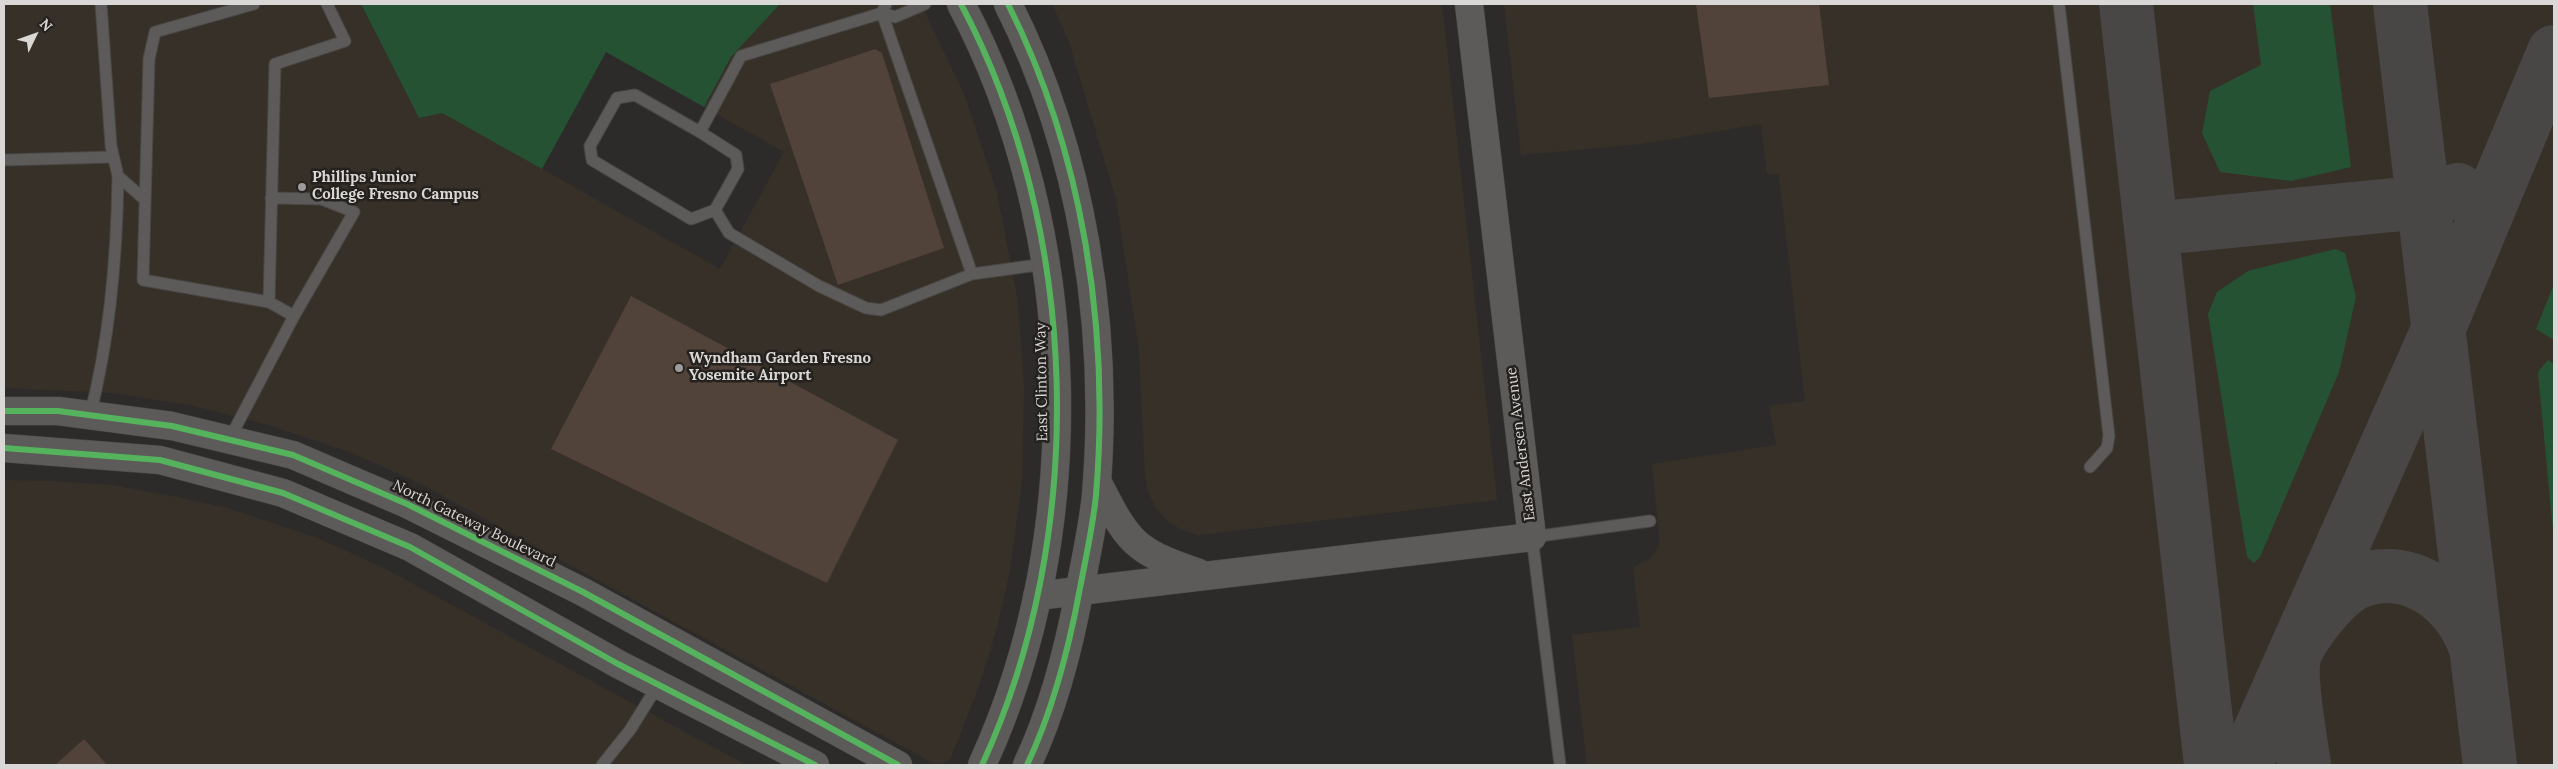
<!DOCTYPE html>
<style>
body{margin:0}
#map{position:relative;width:2558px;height:769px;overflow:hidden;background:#2d2b29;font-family:Lora,serif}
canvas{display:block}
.frame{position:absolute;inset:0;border:5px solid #dad8d6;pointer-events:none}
.north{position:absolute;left:10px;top:10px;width:50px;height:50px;-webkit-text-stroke:4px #24211e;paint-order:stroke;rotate:48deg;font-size:14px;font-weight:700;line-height:20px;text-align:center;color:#dad8d6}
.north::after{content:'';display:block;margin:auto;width:18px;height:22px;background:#dad8d6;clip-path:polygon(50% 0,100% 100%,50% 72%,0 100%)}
</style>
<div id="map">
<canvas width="2558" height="769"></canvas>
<div class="frame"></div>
<div class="north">N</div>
</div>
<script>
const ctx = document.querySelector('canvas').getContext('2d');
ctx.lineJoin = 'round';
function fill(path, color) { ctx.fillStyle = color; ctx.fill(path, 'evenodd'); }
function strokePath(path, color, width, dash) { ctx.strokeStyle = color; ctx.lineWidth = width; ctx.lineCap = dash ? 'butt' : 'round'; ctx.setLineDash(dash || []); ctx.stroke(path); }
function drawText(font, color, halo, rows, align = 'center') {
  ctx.font = font + ' Lora,serif'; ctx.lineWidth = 5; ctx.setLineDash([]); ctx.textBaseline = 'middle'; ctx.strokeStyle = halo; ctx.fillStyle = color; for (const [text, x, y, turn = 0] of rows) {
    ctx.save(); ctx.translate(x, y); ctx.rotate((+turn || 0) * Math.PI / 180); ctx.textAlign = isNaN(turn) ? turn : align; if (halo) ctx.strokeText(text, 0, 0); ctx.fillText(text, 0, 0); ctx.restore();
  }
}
fill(new Path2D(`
 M4 4H361L419 118 442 113 720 269 784 152 704 107 731 57 780 4H921L964 94 997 193 1017 296 1024 386 1022 480 1010 570 997 628 979 686 950 760 940 764 933 763 423 485 350 452 272 426 195 406 113 393 4 388Z
 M1052 4H1442L1497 500 1199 535 1182 530 1167 521 1155 507 1148 491 1145 477 1139 350 1116 199 1069 42Z
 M1504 4H2554V765H1587L1572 635 1640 627 1633 567 1650 559 1660 544 1652 464 1776 445 1769 406 1805 401 1779 175 1767 174 1761 124 1641 144 1521 155Z
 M4 480 54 481 111 485 167 495 224 507 320 539 382 567 746 765H4Z`), '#373028');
fill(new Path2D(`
 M361 4H780L731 57 704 107 606 52 542 169 442 113 419 118Z
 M2253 4H2330L2351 167 2291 181 2220 172 2202 133 2210 91 2261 65Z
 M2335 249 2345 253 2356 297 2339 372 2260 557 2254 563 2247 557 2208 314 2217 292 2248 271Z
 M2554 284V340L2536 329Z
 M2548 360 2554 364V543L2538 372Z`), '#265234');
strokePath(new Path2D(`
 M2126 4 2211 765
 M2400 4 2490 765
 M2151 229 2423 202 2458 190
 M2245 765 2438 330 2554 52
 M2304 765C2301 741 2287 672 2296 651 2300 641 2308 631 2314 622 2325 608 2339 591 2355 583 2407 560 2458 597 2475 646`), '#494746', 54);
fill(new Path2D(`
 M1696 4H1819L1829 85 1709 98Z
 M875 49 882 53 944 248 838 285 770 84Z
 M631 296 898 440 827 583 551 449Z
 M84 739 107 765H55Z`), '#51433a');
const lane = new Path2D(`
 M101 4 111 146 118 176 145 200
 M254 4 155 32 149 59 143 280 269 302
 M886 4 882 13 895 17 925 4
 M2059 4 2109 436 2107 448 2090 467
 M700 132 736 155 738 169 715 210 691 219 592 160 590 146 617 98 635 95 700 132 741 56 882 13 972 274 1045 264
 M4 160 113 157
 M271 198 321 199 354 212 294 316
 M715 210 729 233 819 286 866 308 881 310 972 274
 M90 415C110 338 117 255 118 176
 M229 440 294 316 269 302 275 64 345 41 327 4
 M602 765 630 730 658 685
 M1560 765 1532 537 1650 521`);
const secondary = new Path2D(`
 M961 4C1081 230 1089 533 982 765
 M1008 4C1083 153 1110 329 1096 495 1093 526 1086 557 1080 588 1069 648 1053 710 1027 765
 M4 411H58L172 426 293 455 407 504 583 592 898 765
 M4 448 160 460 283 493 410 547 618 664 815 765
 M1097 481C1128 542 1133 551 1199 573
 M1037 596 1532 537 1469 4`);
strokePath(lane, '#484745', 13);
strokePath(secondary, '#484745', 29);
strokePath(lane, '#5c5b59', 11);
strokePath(secondary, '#5c5b59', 28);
strokePath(new Path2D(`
 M961 4C1081 230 1089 533 982 765
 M1008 4C1083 153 1110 329 1096 495 1093 526 1086 557 1080 588 1069 648 1053 710 1027 765
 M4 411H58L172 426 293 455 407 504 583 592 898 765
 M4 448 160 460 283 493 410 547 618 664 815 765`), '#56b35d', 6);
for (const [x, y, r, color] of [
 [302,187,5,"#9d9b99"],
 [679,368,5,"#9d9b99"]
]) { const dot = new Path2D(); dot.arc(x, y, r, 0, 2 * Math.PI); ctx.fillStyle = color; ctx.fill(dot); strokePath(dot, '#24211e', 2); }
drawText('bold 15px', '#dad8d6', '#24211e', [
 ["Phillips Junior",312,178],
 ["College Fresno Campus",312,195],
 ["Wyndham Garden Fresno",689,359],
 ["Yosemite Airport",689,376]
], 'left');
drawText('15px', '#dad8d6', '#24211e', [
 ["East Clinton Way",1042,382,-91],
 ["East Andersen Avenue",1521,444,-97],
 ["North Gateway Boulevard",474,524,26]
]);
</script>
